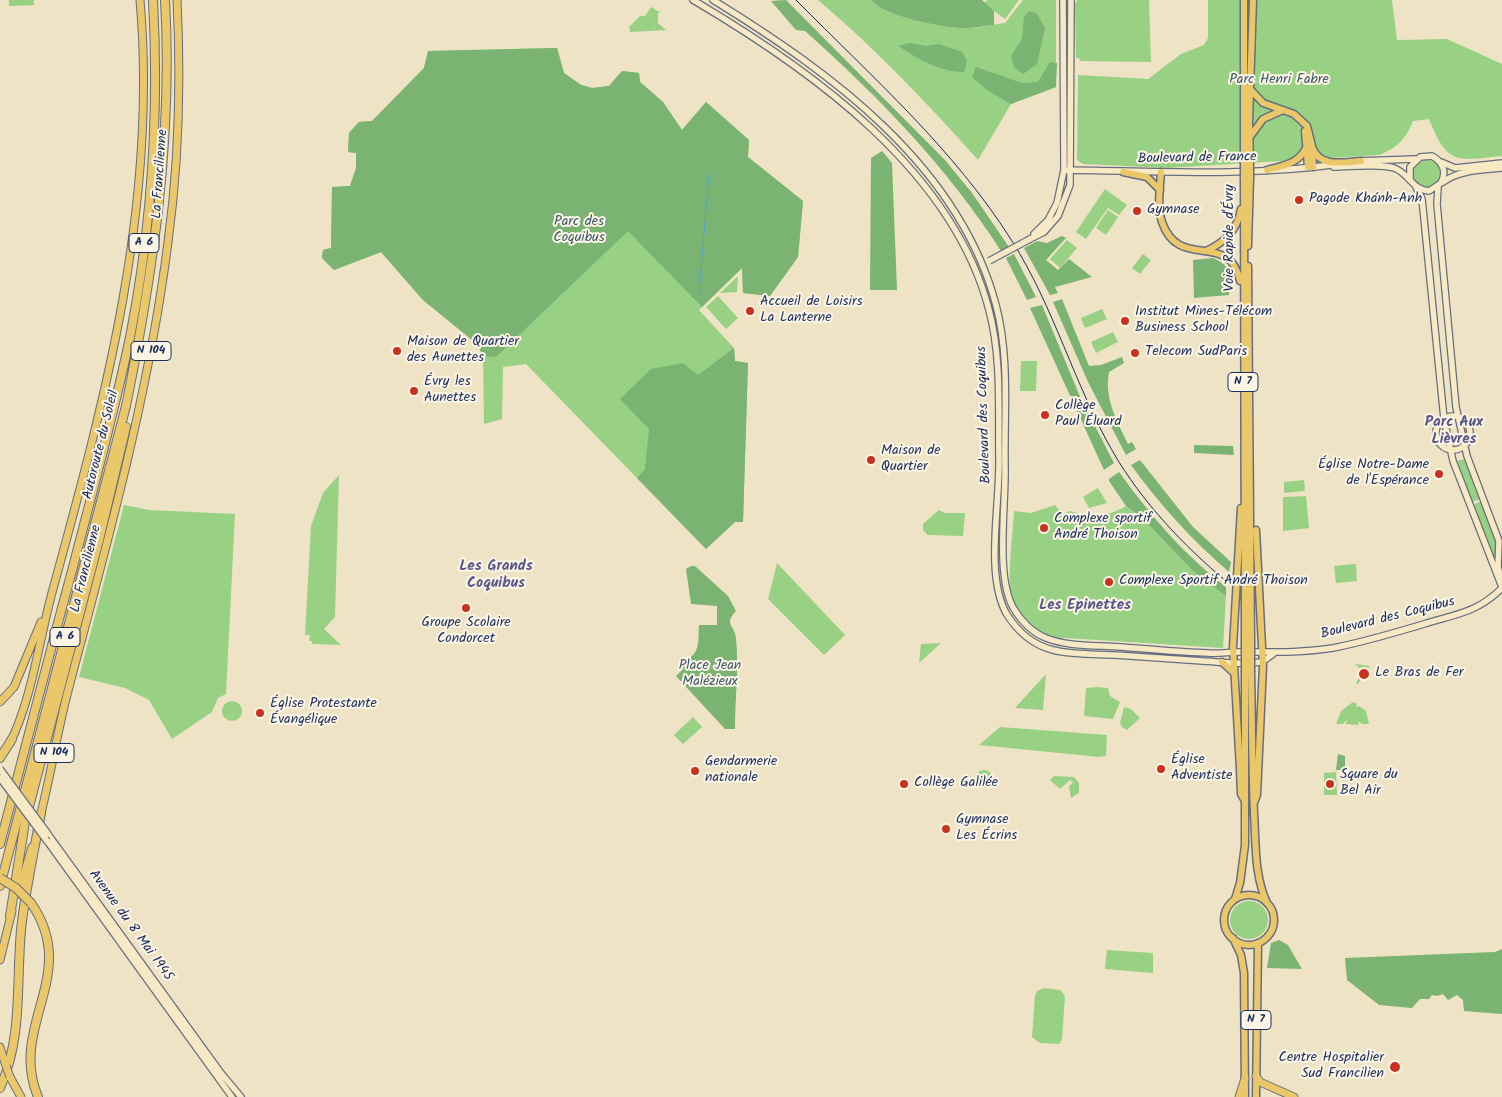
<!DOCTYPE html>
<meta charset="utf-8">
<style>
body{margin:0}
canvas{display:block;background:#efe3c5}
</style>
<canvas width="1502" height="1097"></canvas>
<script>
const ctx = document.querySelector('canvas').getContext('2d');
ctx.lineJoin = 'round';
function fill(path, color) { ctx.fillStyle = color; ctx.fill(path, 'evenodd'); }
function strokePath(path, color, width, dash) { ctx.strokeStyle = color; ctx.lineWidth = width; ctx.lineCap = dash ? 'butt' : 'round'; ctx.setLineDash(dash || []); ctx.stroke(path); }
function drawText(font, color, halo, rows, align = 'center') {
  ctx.font = font + ' Kalam,sans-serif'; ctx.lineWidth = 4; ctx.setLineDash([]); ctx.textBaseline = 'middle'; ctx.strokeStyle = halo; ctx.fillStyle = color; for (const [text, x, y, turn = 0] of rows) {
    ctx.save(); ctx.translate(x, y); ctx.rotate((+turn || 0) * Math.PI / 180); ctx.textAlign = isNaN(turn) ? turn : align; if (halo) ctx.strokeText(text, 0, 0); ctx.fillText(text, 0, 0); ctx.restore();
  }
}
fill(new Path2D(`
 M9 0H34V5L9 6Z
 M818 0H871C886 17 936 26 959 28 973 29 990 25 1005 23L1023 0H1056V87L1011 104 978 160C928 104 876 49 818 0Z
 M987 0H1019L1005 19 984 4Z
 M1077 0H1149L1151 62 1080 61 1079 58H1076L1075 4Z
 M1208 0H1392L1397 40 1447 39 1502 64V156C1456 161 1447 165 1429 119L1413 121C1406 139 1397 148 1379 155L1167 168 1083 164 1077 160 1078 75 1148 79 1181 54 1204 45 1208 38Z
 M651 7 661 13H658V23L666 30 630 32 629 27 640 16H645Z
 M557 48 564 73 581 85 592 88 609 86 622 71 639 73 640 82 663 102 682 130 706 102 749 140 748 157 803 201 798 257 770 296 743 293 742 268 699 310 734 348 735 361 748 363 743 522H735L706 549 526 364 503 367 502 419 484 424 483 356 477 344 423 300 381 252 334 270 322 258 323 250 331 248 332 187 350 186 356 168V153L348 152 349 133 359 122 372 121 424 68 428 51Z
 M1413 174a14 14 0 1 1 28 0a14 14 0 1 1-28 0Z
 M1105 189 1127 205 1119 215 1108 208 1086 239 1076 232Z
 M1108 210 1118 217 1106 235 1096 228Z
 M1067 240 1077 248 1060 268 1050 259Z
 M1143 254 1151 260 1140 274 1132 268Z
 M738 276 737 292 720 293Z
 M718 296 738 318 726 329 706 307Z
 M1102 309 1107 319 1085 328 1081 318Z
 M1113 332 1118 342 1096 353 1091 342Z
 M1021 361H1037L1036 391H1020Z
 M1465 459 1480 499 1472 502 1457 461Z
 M339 475 335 617 324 629 341 645 312 644V641H309L310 635H305L311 526 323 493Z
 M1304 480 1305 491 1284 493V482Z
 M1098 488 1107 503 1089 508 1083 497Z
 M1306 496 1309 528 1283 531V497Z
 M1481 501 1497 544 1496 565 1473 505Z
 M124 505 149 510 235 514 226 694 218 698 212 712 172 739 149 700 125 688 79 677Z
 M1055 505 1062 514 1070 511C1089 517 1108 517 1126 506L1141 517 1196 574 1226 596 1223 648 1050 637C1037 630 1022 623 1014 608 1005 591 1013 532 1014 511L1031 513Z
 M939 510 945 513H965L963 536 928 535 923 530V524Z
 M777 563 845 635 824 655 768 599Z
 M1356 564 1357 581 1336 583 1334 566Z
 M941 643 919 663 921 644Z
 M1355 664 1370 666 1358 684 1356 683 1363 671Z
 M1046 674 1043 710 1015 708Z
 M1098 687 1108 688 1110 696 1120 702 1113 719 1084 716 1086 688Z
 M222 711a10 10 0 1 1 20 0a10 10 0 1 1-20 0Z
 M1353 702 1357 704 1356 707 1359 706 1366 711 1369 724H1362L1360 722H1358L1359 725 1346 724 1347 719 1343 724H1336L1341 711Z
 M1124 707 1131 709 1140 718 1127 730 1122 727 1120 723Z
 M693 717 702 727 683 744 674 735Z
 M1000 727 1107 735 1106 756 1099 757 979 745Z
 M975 779a9 9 0 1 1 18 0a9 9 0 1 1-18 0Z
 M1336 772 1337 795H1324V773Z
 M1054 776 1074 777 1079 783V793L1071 798 1069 786 1073 783 1070 780 1060 789 1050 780Z
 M1230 920a19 19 0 1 1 38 0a19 19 0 1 1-38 0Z
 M1107 950 1153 953V973L1105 969Z
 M1044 988 1060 990 1065 996 1062 1040 1059 1044 1040 1043 1032 1037 1035 996 1037 991Z`), '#98d184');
fill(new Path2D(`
 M786 0 945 160 972 193 1009 247 1001 251C948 168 878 96 805 31L796 30 771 1Z
 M871 0H982L994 11V25C982 26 970 29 959 28 936 26 886 17 871 0Z
 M1029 11 1037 14 1045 28 1037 64 1023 74 1014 67 1011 56 1022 39 1024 17Z
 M909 43 926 46 939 44 962 52 967 61 964 72C940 72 918 59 898 46Z
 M557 48 564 73 581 85 592 88 609 86 622 71 639 73 640 82 663 102 682 130 706 102 749 140 748 157 803 201 798 257 770 296 743 293 742 268 702 307 628 231 496 357 483 356 477 344 423 300 381 252 334 270 322 258 323 250 331 248 332 187 350 186 356 168V153L348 152 349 133 359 122 372 121 424 68 428 51Z
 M1050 62 1057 63 1056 87 1011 104 987 90 972 77 976 67 1022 83 1038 82Z
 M882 151 892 163 897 290H870L871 158Z
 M1062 236 1066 238 1046 260 1058 270 1069 259 1092 277 1055 287 1058 293 1050 295 1024 248 1037 241 1047 243Z
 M1014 254 1036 297 1027 300 1006 258Z
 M1213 258C1233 267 1230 275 1229 295L1194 298 1193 260Z
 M1062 299 1089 366 1101 365 1122 357 1124 363 1109 372C1104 399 1117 421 1128 444L1132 442 1136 449 1126 455 1088 382 1053 302Z
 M1042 305 1081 399 1114 463 1104 470 1030 308Z
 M734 348 735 361 748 363 743 522H735L706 549 637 478 645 469 649 429 620 399 651 369 683 363 698 375Z
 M1194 445 1233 446 1234 455 1194 453Z
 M1140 460 1193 527 1231 562 1229 572C1192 540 1160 505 1131 465Z
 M1119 472C1150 515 1184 555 1226 587V596L1196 574 1141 517 1126 506 1109 481V479Z
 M691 566H695L728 596 736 611C723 625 735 625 736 638 739 668 735 699 735 729H725L676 676 683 669V660C701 657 698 639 699 625H717V606L691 604 686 569Z
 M1338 754 1345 756V770H1336Z
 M1279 940 1288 945 1302 969 1267 968 1271 943Z
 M1502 949V1014L1464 1011 1463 1000 1457 995 1448 1000 1443 994 1437 996 1432 995 1429 999H1420L1412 1008 1379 1005 1347 980 1345 958 1495 952Z`), '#7ab372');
strokePath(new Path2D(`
 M699 294 709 174`), '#51a7cd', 1);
const secondary = new Path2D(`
 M693 0C810 69 953 170 989 310 1002 359 998 410 999 459 1000 504 985 574 1006 613 1017 631 1033 645 1053 650 1073 655 1096 654 1115 655 1145 657 1174 659 1203 661 1221 662 1242 665 1260 662 1265 661 1269 657 1273 654
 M713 0C830 72 959 165 996 305 1010 358 1004 413 1005 467 1006 505 995 578 1014 609 1021 621 1033 633 1046 638 1069 647 1097 645 1121 647 1150 649 1179 652 1208 653 1219 654 1229 652 1239 652 1271 652 1301 653 1333 648 1364 642 1394 633 1424 624 1456 614 1477 613 1502 588
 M1358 161 1415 159
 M1441 162 1455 168 1502 163
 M1334 167C1351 167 1378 163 1394 168 1409 173 1412 190 1429 191L1441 183C1447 172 1443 162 1432 156L1420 157 1410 167V179
 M1064 170C1155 171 1248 177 1339 164
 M1443 182C1460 170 1481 170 1502 168
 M1416 187 1422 199 1444 419 1453 461 1502 587
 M1438 187 1437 204 1456 407 1467 456 1499 541 1498 567 1502 581
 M1034 234 1048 220 1057 203 1064 170 1063 0
 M1030 239 1044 232 1058 216 1070 185 1071 0
 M1436 433a17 17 0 1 1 34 0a17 17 0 1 1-34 0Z
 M48 834 221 1073 241 1097
 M47 841 232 1097`);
const primary = new Path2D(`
 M1249 88 1263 103 1294 114 1307 126 1312 146 1313 167
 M1305 131 1308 167
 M1249 138 1263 119 1283 110
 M1313 149C1321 168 1344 162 1361 161
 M1250 161 1249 121 1253 0
 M1244 162V0
 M1267 170C1285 165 1299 164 1307 146
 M1123 172 1147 177 1160 190
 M1161 172C1160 188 1157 207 1162 222 1179 272 1229 229 1240 281
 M1244 176 1245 645
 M1248 246 1250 178
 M1206 251C1225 242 1237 231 1241 209
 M1248 266 1251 644
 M1241 508 1233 647 1240 769 1241 794 1245 801
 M1222 662 1234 673
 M1251 672C1252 719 1252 766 1254 813 1256 843 1254 875 1267 903
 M1254 803 1257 795 1263 666 1256 530
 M1224 920a25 25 0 1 1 50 0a25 25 0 1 1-50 0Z
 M1235 899 1240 883 1245 845V672
 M1233 938 1241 955 1244 973 1245 1097
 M1256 1097 1258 943`);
const trunk = new Path2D(`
 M0 702 14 687 41 622
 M10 743C33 696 39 639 53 589 106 396 158 202 140 0
 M40 817C51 775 57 732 68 691 107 543 149 394 168 242 179 162 181 81 177 0
 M18 894 32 847
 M0 960 12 911
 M0 1047 6 1066
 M1256 1076 1260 1082 1294 1097
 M10 1077 21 1097
 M1239 1097 1245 1078`);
const motorway = new Path2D(`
 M0 758 12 739
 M0 844C24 751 48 659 73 567 93 489 115 411 131 332 152 223 159 110 153 0
 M0 886 126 406C153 272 173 138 165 0
 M31 903C81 975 8 1025 38 1097
 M10 916 25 822 99 540 126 427
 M0 1088C23 1037 16 984 21 930 25 891 34 852 41 813`);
strokePath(secondary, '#656e82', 8);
strokePath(primary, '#656e82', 9);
strokePath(trunk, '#656e82', 9);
strokePath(motorway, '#656e82', 10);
strokePath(secondary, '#f7e9c3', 5.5);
strokePath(primary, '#eac769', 6);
strokePath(trunk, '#eac769', 7);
strokePath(motorway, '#eac769', 8);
strokePath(new Path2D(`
 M796 0C872 77 954 149 1012 241 1054 307 1074 384 1113 452 1142 502 1183 545 1227 582`), '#1b2f5e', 1);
const secondaryBridge = new Path2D(`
 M989 261 1030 239
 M0 769 48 834
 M0 778 47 841`);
const primaryBridge = new Path2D(`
 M1244 176V162
 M1250 178V161
 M1251 644V672
 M1245 645V672`);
const trunkBridge = new Path2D(`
 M6 1066 10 1077`);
const motorwayBridge = new Path2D(`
 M0 878 16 888 31 903`);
strokePath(secondaryBridge, '#656e82', 8, []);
strokePath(primaryBridge, '#656e82', 9, []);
strokePath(trunkBridge, '#656e82', 9, []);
strokePath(motorwayBridge, '#656e82', 10, []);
strokePath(secondaryBridge, '#f7e9c3', 5.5);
strokePath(primaryBridge, '#eac769', 6);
strokePath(trunkBridge, '#eac769', 7);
strokePath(motorwayBridge, '#eac769', 8);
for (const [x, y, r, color] of [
 [1299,200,5,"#c8321e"],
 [1137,211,5,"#c8321e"],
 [750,311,5,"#c8321e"],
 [1125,321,5,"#c8321e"],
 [397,351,5,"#c8321e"],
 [1135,353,5,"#c8321e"],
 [414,391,5,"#c8321e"],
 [1045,415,5,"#c8321e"],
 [871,460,5,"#c8321e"],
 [1439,474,5,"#c8321e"],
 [1044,528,5,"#c8321e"],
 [1109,582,5,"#c8321e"],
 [466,608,5,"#c8321e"],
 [1364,674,6,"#c8321e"],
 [260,713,5,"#c8321e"],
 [1161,769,5,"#c8321e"],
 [695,771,5,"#c8321e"],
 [904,784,5,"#c8321e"],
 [1330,784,5,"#c8321e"],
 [946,829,5,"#c8321e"],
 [1395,1067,6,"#c8321e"]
]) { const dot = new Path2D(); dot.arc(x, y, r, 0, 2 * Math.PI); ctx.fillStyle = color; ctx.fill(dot); strokePath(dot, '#fcf5e5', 2); }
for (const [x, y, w] of [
 [144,243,30],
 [151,351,40],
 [1243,382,30],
 [65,637,30],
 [54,753,40],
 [1256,1020,30]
]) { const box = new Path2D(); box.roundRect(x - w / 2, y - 9.5, w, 19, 4); ctx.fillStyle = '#fcf5e5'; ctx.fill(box); strokePath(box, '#1b2f5e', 1); }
drawText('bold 12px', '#1b2f5e', null, [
 ["A 6",144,243],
 ["N 104",151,351],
 ["N 7",1243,382],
 ["A 6",65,637],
 ["N 104",54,753],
 ["N 7",1256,1020]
]);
drawText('14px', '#3a5868', '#fcf5e5', [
 ["Parc Henri Fabre",1279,81],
 ["Parc des",579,223],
 ["Coquibus",579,239],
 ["Place Jean",710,667],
 ["Malézieux",710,683]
]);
drawText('14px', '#1b2f5e', '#fcf5e5', [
 ["Boulevard de France",1197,159,-1],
 ["La Francilienne",161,174,-86],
 ["Voie Rapide d'Évry",1231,238,-90],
 ["Boulevard des Coquibus",985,415,-92],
 ["Autoroute du Soleil",102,445,-76],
 ["La Francilienne",87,569,-76],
 ["Boulevard des Coquibus",1388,619,-14],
 ["Avenue du 8 Mai 1945",130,926,54]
]);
drawText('14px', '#1b2f5e', '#fcf5e5', [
 ["Pagode Khánh-Anh",1309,200],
 ["Gymnase",1147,211],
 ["Accueil de Loisirs",760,303],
 ["La Lanterne",760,319],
 ["Institut Mines-Télécom",1135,313],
 ["Business School",1135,329],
 ["Maison de Quartier",407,343],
 ["des Aunettes",407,359],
 ["Telecom SudParis",1145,353],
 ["Évry les",424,383],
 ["Aunettes",424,399],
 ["Collège",1055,407],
 ["Paul Éluard",1055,423],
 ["Maison de",881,452],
 ["Quartier",881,468],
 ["Église Notre-Dame",1429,466,"right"],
 ["de l'Espérance",1429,482,"right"],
 ["Complexe sportif",1054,520],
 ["André Thoison",1054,536],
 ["Complexe Sportif André Thoison",1119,582],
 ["Groupe Scolaire",466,624,"center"],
 ["Condorcet",466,640,"center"],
 ["Le Bras de Fer",1375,674],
 ["Église Protestante",270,705],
 ["Évangélique",270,721],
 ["Église",1171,761],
 ["Adventiste",1171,777],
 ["Gendarmerie",705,763],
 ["nationale",705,779],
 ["Square du",1340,776],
 ["Bel Air",1340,792],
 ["Collège Galilée",914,784],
 ["Gymnase",956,821],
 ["Les Écrins",956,837],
 ["Centre Hospitalier",1384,1059,"right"],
 ["Sud Francilien",1384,1075,"right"]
], 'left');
drawText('bold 15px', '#5a598c', '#fcf5e5', [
 ["Parc Aux",1454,423],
 ["Lièvres",1454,440],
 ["Les Grands",496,567],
 ["Coquibus",496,584],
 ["Les Epinettes",1085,606]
]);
</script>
